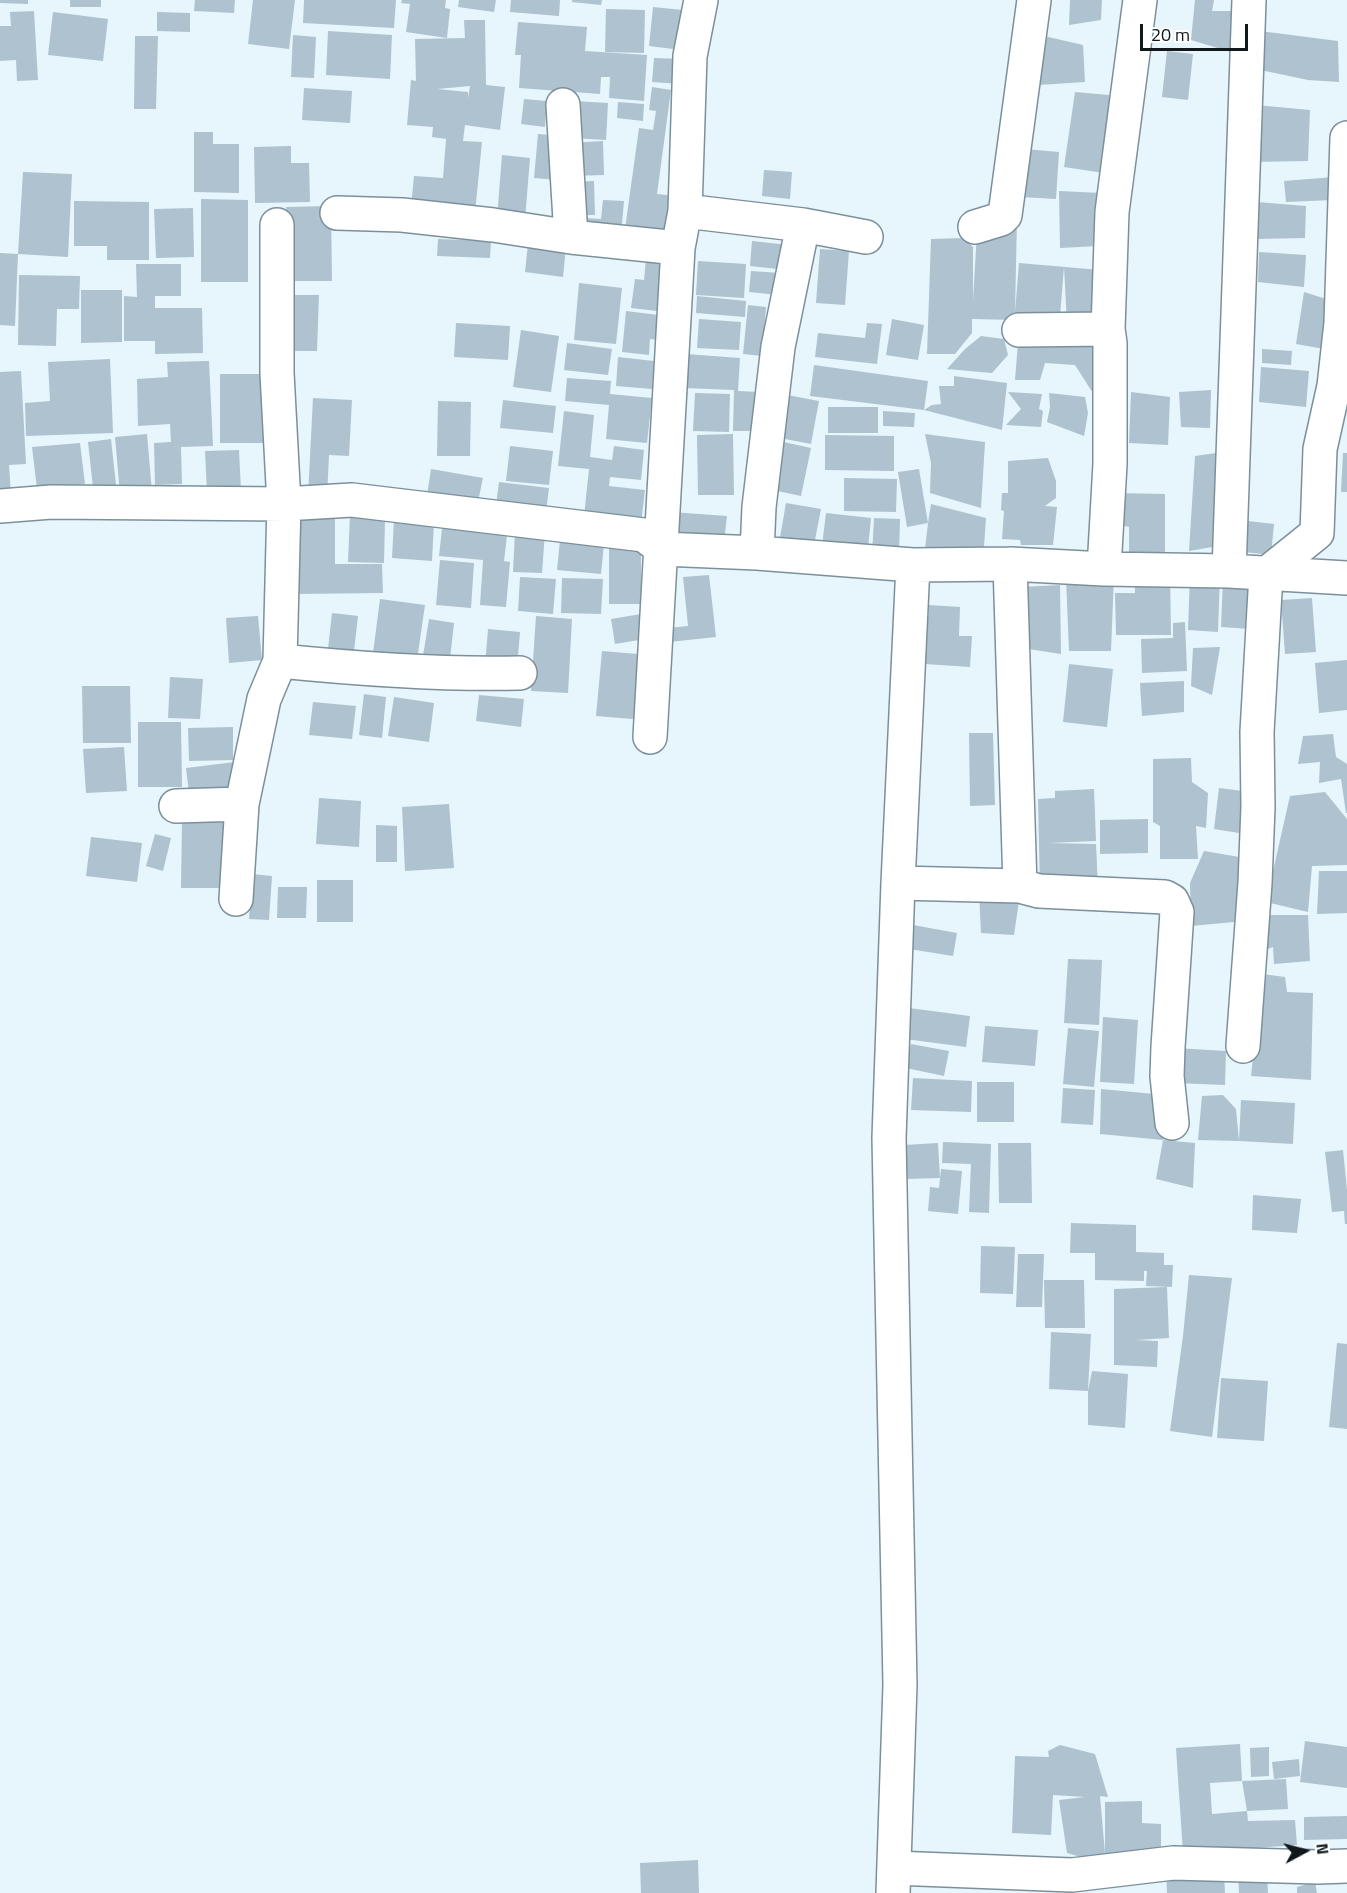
<!DOCTYPE html>
<style>
body{margin:0}
#map{position:relative;width:1347px;height:1893px;overflow:hidden;background:#e7f5fc;font-family:"Titillium Web",sans-serif}
canvas{display:block}
.north{position:absolute;left:1275px;top:1821px;width:60px;height:60px;-webkit-text-stroke:4px #fff;paint-order:stroke;rotate:83deg;font-size:16px;font-weight:700;line-height:24px;text-align:center;color:#10181c}
.north::after{content:'';display:block;margin:auto;width:21px;height:27px;background:#10181c;clip-path:polygon(50% 0,100% 100%,50% 72%,0 100%)}
.scale{position:absolute;left:1140px;top:24px;width:108px;height:27px;box-sizing:border-box;border:3px solid #10181c;border-top:0;padding-left:8px;font-size:18px;line-height:21px;white-space:nowrap;color:#10181c;-webkit-text-stroke:4px #fff;paint-order:stroke}
</style>
<div id="map">
<canvas width="1347" height="1893"></canvas>
<div class="north">N</div>
<div class="scale">20 m</div>
</div>
<script>
const ctx = document.querySelector('canvas').getContext('2d');
ctx.lineJoin = 'round';
function fill(path, color) { ctx.fillStyle = color; ctx.fill(path, 'evenodd'); }
function strokePath(path, color, width, dash) { ctx.strokeStyle = color; ctx.lineWidth = width; ctx.lineCap = dash ? 'butt' : 'round'; ctx.setLineDash(dash || []); ctx.stroke(path); }
fill(new Path2D(`
 M0 0H28V4L0 3Z
 M70 0H101V7H70Z
 M195 0H235L234 13 194 11Z
 M253 0H295L289 49 248 44Z
 M304 0H396L394 28 303 23Z
 M402 0H446L445 8 450 9 447 38 406 32 410 4 401 3Z
 M459 0H496L494 12 458 7Z
 M511 0H560L559 16 510 12Z
 M572 0H602L601 5 572 2Z
 M1070 0H1102L1101 20 1069 25Z
 M1195 0H1214L1212 11H1246L1244 56 1191 40Z
 M653 7 693 11 689 51 649 46Z
 M606 9 645 10 644 53 605 52Z
 M34 11 38 80 17 81 16 60 0 61V26H11L10 12Z
 M53 12 108 19 103 61 48 55Z
 M157 12 190 13V32L157 31Z
 M464 20H485L486 85 505 87 500 130 465 125 463 141 482 142 475 213 411 207 414 176 443 178 446 139 432 137 433 127 407 125 411 80 416 81 415 39 465 38ZM470 86 468 98V92L437 89Z
 M518 22 587 27 585 51 647 55 644 101 609 98 610 77H601L600 94 519 88 521 55H515Z
 M1252 30 1338 41 1339 82 1308 80 1251 68Z
 M328 31 392 35 390 79 326 75Z
 M293 35 316 37 314 78 291 77Z
 M135 36H158L156 109H134Z
 M1044 36 1083 45 1085 82 1039 85Z
 M1167 51 1193 54 1188 100 1162 97Z
 M654 58 682 59 680 84 652 82Z
 M652 87 671 90 657 194 676 196 670 236 625 229 639 128 653 130 656 111 649 110Z
 M304 88 352 91 350 123 302 120Z
 M1075 92 1120 96 1110 174 1064 167Z
 M524 99 547 101 545 127 521 124Z
 M574 101 608 103 606 140 572 138Z
 M618 102 644 104 643 121 617 118Z
 M1256 105 1310 110 1308 161 1252 162Z
 M194 132H213V144H239V193L194 192Z
 M538 134 561 136 557 180 534 178Z
 M603 141 604 175 571 176 570 143Z
 M291 146V163H309L310 202 255 203 254 147Z
 M1025 149 1059 152 1056 199 1020 197Z
 M502 155 530 158 525 220 497 218Z
 M764 170 792 172 790 199 762 196Z
 M23 172 72 174 68 257 18 254Z
 M1334 177V200L1286 202 1284 181Z
 M594 181 595 215H572V182Z
 M1059 191 1102 193 1098 246 1060 248Z
 M201 199 248 200V282H201Z
 M603 200 624 201 621 235 584 232 585 218 601 219Z
 M74 201 149 202V260H107V246H74Z
 M1257 202 1306 206 1305 238 1256 239Z
 M331 206 332 281H287L286 207Z
 M193 208 194 257 156 258 154 209Z
 M1017 218 1015 312 1019 263 1100 270V324H1067L1064 267 1060 316 1015 320 972 319V333L955 354H927L931 239 964 238 973 247V301L977 231Z
 M438 239 491 241 490 258 437 256Z
 M752 241 789 245 787 270 750 266Z
 M528 243 566 247 563 277 525 272Z
 M820 249 849 251 845 305 816 303Z
 M1259 252 1306 255 1304 287 1258 282Z
 M0 253 18 254 15 326 0 325Z
 M646 259 672 263 666 312 631 308 635 279 644 280Z
 M698 261 746 264 744 298 696 295Z
 M136 264H181V296H155V308H202L203 353 155 354V341H124V296L137 297Z
 M751 271 780 273 779 295 749 292Z
 M19 275 80 276 79 309H57L56 346 18 345Z
 M579 283 622 288 616 344 574 340Z
 M81 290H122V342L81 343Z
 M1304 292 1336 302 1330 350 1296 344Z
 M295 295H319L317 351H293Z
 M697 296 746 301 745 317 696 313Z
 M748 305 766 307 762 356 743 354Z
 M626 311 659 315 657 340 650 339 649 355 622 352Z
 M699 319 741 322 739 350 697 348Z
 M892 319 924 325 918 360 886 355Z
 M456 323 510 326 508 360 454 357Z
 M867 323 882 324 877 364 815 357 818 333 865 338Z
 M521 330 559 336 551 392 513 387Z
 M981 336 1004 339 1008 355 992 373 947 369 965 349Z
 M1018 342 1107 344 1105 412 1075 365 1045 363 1040 380H1015Z
 M567 343 612 349 608 375 564 370Z
 M1262 349 1292 351 1291 365 1262 363Z
 M686 354 740 358 738 391 759 392 758 431H733L734 390 684 388Z
 M618 357 654 361 652 389 616 386Z
 M110 359 113 433 26 436 25 403 50 401 48 362Z
 M209 361 213 446 181 447 182 484 155 485 154 443 171 442 170 424 138 426 137 379 168 377 167 362Z
 M814 365 928 381 924 410 932 405 941 404 939 386H954V376L1007 383 1002 430 924 410 810 396Z
 M1261 367 1309 371 1306 407 1259 402Z
 M21 371 26 464 9 465 11 494H0V372Z
 M220 374H271V443H220Z
 M567 378 611 381 610 394 652 398 647 443 606 439 609 405 565 401Z
 M1211 390 1210 428 1181 427 1179 392Z
 M1008 392 1042 394 1039 409 1043 411 1041 427 1006 425 1021 409Z
 M1131 392 1170 397 1168 445 1129 443Z
 M695 393 730 394 729 432 693 431Z
 M1049 393 1085 397 1088 413 1084 436 1047 422 1050 407Z
 M787 395 819 401 811 444 780 438Z
 M313 398 352 400 349 456 329 455 327 497 308 496Z
 M503 400 556 406 553 433 500 428Z
 M438 401 471 402 470 456H437Z
 M828 407H878V433H828Z
 M564 411 594 415 590 457 612 460 614 446 644 450 641 480 610 477 609 486 645 490 640 532 583 526 589 469 558 466Z
 M883 411 915 413 914 427 883 426Z
 M147 434 152 492 120 494 115 437Z
 M733 434 734 495H698L697 435Z
 M925 434 985 442 981 508 930 493 931 463Z
 M825 435 894 436V471L825 470Z
 M111 439 116 485 93 488 88 442Z
 M779 441 811 448 801 496 768 489Z
 M80 443 85 484 37 489 32 447Z
 M510 446 553 451 549 485 506 481Z
 M239 450 241 491 207 493 205 451Z
 M1224 452V545L1189 551 1195 456Z
 M1343 453H1347V492H1341Z
 M1048 458 1056 481V498L1045 506 1057 507 1053 545H1021L1020 540 1002 539 1004 511 1001 510 1002 493H1008V461Z
 M431 469 483 478 476 511 426 502Z
 M919 469 928 523 931 504 986 518 983 561 924 558 928 523 907 527 898 472Z
 M844 478 897 479 896 512 844 511Z
 M499 482 549 488 545 520 495 513Z
 M1115 493 1165 494V562L1129 567V527L1113 523Z
 M786 503 821 509 813 550 779 543Z
 M671 512 727 516 724 542 670 539Z
 M826 513 871 518 867 559 821 554Z
 M350 514 385 520 384 563 348 562Z
 M335 517V564H382L383 593 296 594 295 518Z
 M874 518 900 519 899 556 872 555Z
 M394 519 434 522 432 561 392 558Z
 M443 520 508 527 504 561 510 562 506 607 480 605 483 560 439 556Z
 M1239 520 1274 524 1271 555 1235 551Z
 M561 530 605 534 601 574 557 570Z
 M515 532 545 533 542 573 513 572Z
 M609 539H641V604H609Z
 M440 560 474 563 471 608 436 605Z
 M1135 572H1170L1171 635H1116L1115 593H1135Z
 M1190 574H1220L1218 632 1188 630Z
 M709 575 716 637 669 642 668 628 688 626 683 577Z
 M520 577 556 579 553 614 518 611Z
 M1114 577 1111 651H1069L1066 578Z
 M562 578 603 579 601 614 561 613Z
 M1223 578 1251 579 1250 629 1221 627Z
 M1060 585 1061 654 1022 648 1021 587Z
 M1312 598 1316 652 1285 654 1281 600Z
 M380 599 425 605 416 667 372 661Z
 M929 605 960 607 959 636H972L970 667 925 664Z
 M332 613 358 616 353 660 327 658Z
 M641 614 645 639 615 644 611 619Z
 M258 616 262 660 229 663 226 618Z
 M536 616 572 619 568 693 531 691Z
 M429 619 454 623 450 659 423 656Z
 M1185 622 1187 671 1142 673 1141 639 1173 638V623Z
 M488 629 520 632 517 668 485 666Z
 M1220 647 1212 695 1191 686 1193 648Z
 M602 651 649 655 645 720 596 716Z
 M1347 660V710L1319 713 1315 663Z
 M1069 664 1113 669 1107 727 1063 722Z
 M170 677 203 679 200 719 168 718Z
 M1184 681V712L1142 716 1140 683Z
 M82 686H130L131 743H83Z
 M364 694 386 697 382 738 359 735Z
 M479 695 524 699 521 727 476 721Z
 M394 697 434 703 429 742 388 736Z
 M313 702 356 706 352 739 309 735Z
 M138 722H181L182 787H138Z
 M233 727V760L189 761 188 728Z
 M969 733H993L995 805 970 806Z
 M1333 734 1336 757 1347 764V813H1346L1341 779 1319 783 1320 762 1298 764 1303 736Z
 M124 747 127 791 86 793 83 749Z
 M1191 758 1192 782 1208 793 1206 828 1196 826 1198 859H1160V826L1153 822V759Z
 M235 762 238 796 190 801 186 768Z
 M1219 788 1251 792 1245 834 1214 829Z
 M1094 789 1096 841 1048 843 1096 844 1098 887 1040 888 1038 799 1055 798V791Z
 M1325 792 1347 819V865L1312 866 1308 912 1266 902 1290 796Z
 M319 798 361 801 359 847 316 844Z
 M449 804 454 868 405 871 402 807Z
 M1148 819V853L1100 854V820Z
 M182 820H231L229 888H181Z
 M376 825 397 826V862H376Z
 M155 834 171 838 163 871 146 866Z
 M91 837 142 843 137 882 86 876Z
 M1204 851 1251 859 1245 921 1191 926 1190 883Z
 M1319 871H1347V913L1317 914Z
 M252 874 272 876 269 920 249 919Z
 M317 880H353V922H317Z
 M278 887H307L306 918H277Z
 M979 892 1020 894 1014 935 981 933Z
 M1262 915H1308L1310 961 1274 964 1273 947 1265 950Z
 M913 925 957 933 953 956 909 949Z
 M1068 959 1102 960 1099 1025 1064 1023Z
 M1262 974 1285 977 1287 992 1313 993 1311 1080 1251 1076Z
 M909 1008 970 1016 966 1047 905 1039Z
 M1103 1017 1138 1020 1134 1084 1100 1082Z
 M985 1026 1038 1030 1035 1066 982 1062Z
 M1068 1028 1099 1031 1094 1087 1063 1084Z
 M911 1044 949 1051 944 1076 906 1068Z
 M1176 1048 1226 1051 1225 1085 1175 1083Z
 M913 1078 972 1081 971 1112 911 1110Z
 M977 1082H1014V1122H977Z
 M1063 1088 1095 1090 1093 1125 1061 1123Z
 M1101 1089 1165 1095 1163 1140 1100 1134Z
 M1223 1095 1236 1109 1239 1141 1198 1140 1202 1096Z
 M1241 1100 1295 1103 1293 1144 1239 1141Z
 M1163 1140 1195 1143 1193 1188 1156 1179Z
 M943 1142 991 1144 989 1213 969 1212 971 1164 942 1163Z
 M938 1143 940 1178 906 1179 904 1145Z
 M998 1143H1031L1032 1203H999Z
 M1343 1150 1347 1190V1224H1345L1344 1211 1332 1212 1325 1152Z
 M941 1169 962 1171 958 1214 928 1211 930 1187 939 1188Z
 M1253 1195 1301 1199 1297 1233 1252 1230Z
 M1071 1223 1136 1225V1252L1164 1253V1265H1173L1172 1287 1146 1286 1147 1271H1144V1281L1095 1280V1253H1070Z
 M981 1246 1015 1247 1013 1294 980 1293Z
 M1018 1254H1044L1042 1307H1016Z
 M1189 1275 1232 1278 1212 1437 1170 1431 1183 1336Z
 M1044 1280H1084L1085 1328H1045Z
 M1167 1287 1169 1338 1136 1340 1158 1341 1157 1367 1114 1365V1289Z
 M1051 1332 1091 1334 1088 1391 1049 1389Z
 M1337 1343 1347 1344V1429L1329 1427Z
 M1092 1371 1128 1374 1125 1428 1088 1425V1391Z
 M1221 1378 1268 1381 1264 1441 1217 1438Z
 M1305 1741 1347 1747V1788L1300 1782Z
 M1240 1744 1242 1781 1210 1783 1212 1814 1247 1811 1248 1821 1295 1820 1297 1845 1183 1853 1176 1748Z
 M1060 1745 1095 1754 1108 1797 1100 1796 1105 1853V1802L1142 1801V1823L1161 1824V1856L1081 1857 1067 1853 1059 1800 1085 1797 1053 1795 1051 1835 1012 1833 1015 1756 1049 1757 1048 1751Z
 M1269 1747V1776L1251 1777 1250 1748Z
 M1299 1759 1300 1776 1274 1779 1272 1762Z
 M1286 1779 1288 1809 1247 1811 1242 1781Z
 M1347 1816V1839L1304 1840V1817Z
 M698 1860 699 1893H641L640 1863Z
 M1166 1871 1224 1873 1225 1893H1167Z
 M1267 1872 1268 1893H1239L1238 1873Z
 M1315 1882 1317 1893H1297V1887Z`), '#aec3cf');
const minor = new Path2D(`
 M563 105 571 237
 M685 211 803 225 866 237
 M337 213 402 215 493 225 571 237 678 248
 M975 227 1001 219 1005 215 1034 0
 M1019 330 1108 329
 M0 506 51 502 284 504 352 500 644 535 662 549 757 553 913 565 1010 564 1104 569 1229 571 1347 578
 M757 553 759 507 778 347 803 225
 M1010 564 1020 886
 M1104 569 1110 464V343L1108 329 1112 212 1140 0
 M1229 571 1249 0
 M280 661C360 669 440 675 520 673
 M650 737 678 248 685 211 690 56 701 0
 M176 806 242 804
 M898 883 1020 886 1039 891 1165 897 1172 901 1177 912 1168 1047 1167 1076 1172 1123
 M236 899 242 804 264 699 280 661 284 504 277 373V225
 M1243 1046 1255 883 1258 807 1257 732 1266 574 1317 533 1320 449 1334 386 1341 323 1347 138
 M894 1868 1072 1875 1173 1863 1318 1867 1347 1866
 M893 1893 900 1685 889 1138 898 883 913 565`);
strokePath(minor, '#7c909b', 36);
strokePath(minor, '#fff', 33);
</script>
